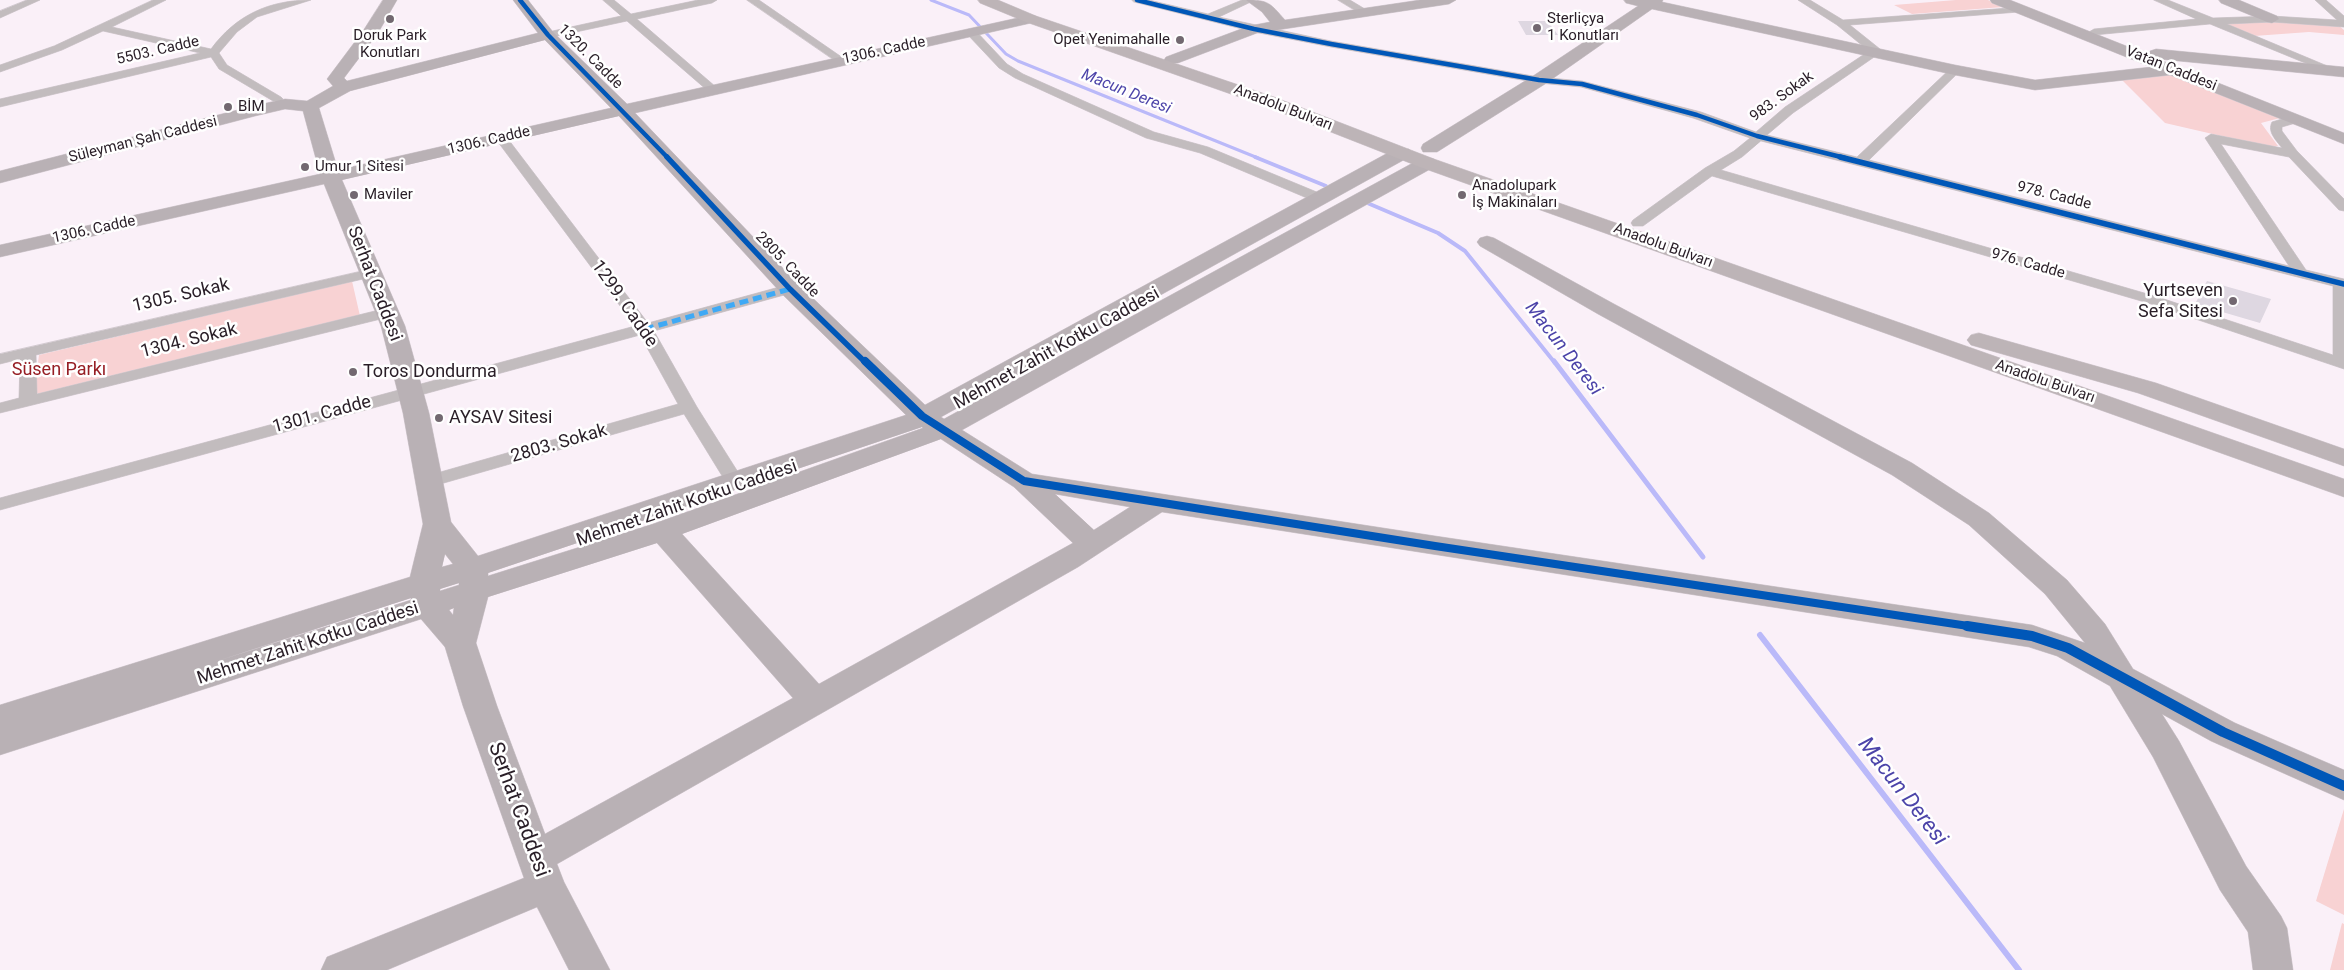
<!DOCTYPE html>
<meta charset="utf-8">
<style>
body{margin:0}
canvas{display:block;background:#faf0f8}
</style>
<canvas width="2344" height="970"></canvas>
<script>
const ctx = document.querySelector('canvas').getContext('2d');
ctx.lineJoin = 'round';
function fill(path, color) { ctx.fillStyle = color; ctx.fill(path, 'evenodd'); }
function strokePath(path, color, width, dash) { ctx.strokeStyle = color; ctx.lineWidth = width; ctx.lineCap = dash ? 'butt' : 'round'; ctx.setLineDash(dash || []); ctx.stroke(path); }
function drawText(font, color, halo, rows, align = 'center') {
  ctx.font = font + ' Roboto,sans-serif'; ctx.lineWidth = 5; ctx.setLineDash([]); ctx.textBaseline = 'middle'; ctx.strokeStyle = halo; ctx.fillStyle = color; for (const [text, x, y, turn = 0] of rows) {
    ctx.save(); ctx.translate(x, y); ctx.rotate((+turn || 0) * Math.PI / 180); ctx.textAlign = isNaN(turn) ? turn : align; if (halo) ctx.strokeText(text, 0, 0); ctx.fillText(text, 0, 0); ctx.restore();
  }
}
fill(new Path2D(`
 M1956 0H1988L2003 7 1912 14 1894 5Z
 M2269 21 2338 25 2344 30V35L2309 32 2254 36 2225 24Z
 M2169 73 2280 118 2261 123 2278 146 2269 147 2165 123 2121 79Z
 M352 281 360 316 34 395 39 355Z
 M2344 809V915L2316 901Z
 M2342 923 2344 924V970H2330Z`), '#f8d2d3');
strokePath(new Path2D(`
 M931 0 969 15 1006 54 1018 61 1258 158`), '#bab9f9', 3);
strokePath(new Path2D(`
 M1255 157 1326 186
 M1365 202 1438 233 1465 251 1555 363`), '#bab9f9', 4);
strokePath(new Path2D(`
 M1554 361 1703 557`), '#bab9f9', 5);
strokePath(new Path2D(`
 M1760 635 2019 970`), '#bab9f9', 6);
fill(new Path2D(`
 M1518 21H1548L1558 35H1526Z
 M2207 281 2271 299 2260 323 2195 304Z`), '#ded7e1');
const street = new Path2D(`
 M27 0H40L0 18V11Z
 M153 0H166L112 27 211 49C236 15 269 0 311 0L257 17 237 32 219 53 227 65 281 97 283 99 281 101H273L219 69 211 57 0 107V99L200 53 103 31 62 50 0 72V65L54 46Z
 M603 0H614L631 14 698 0H717L712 3 637 19 716 87 718 89 716 91H708L627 21 548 38 543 35 548 32 621 16Z
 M747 0H759L846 60 845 62H837Z
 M1132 0H1149L1208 14 1242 0H1255L1219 17 1331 41 1539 77 1582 81 1701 112 1756 132 1785 107 1869 51 1837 25 1798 0H1810L1843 20 2023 7 2024 9 2019 12 1850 25 1880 49V53L1793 113 1767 135 1857 157 1951 68H1959V72L1869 160 2289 266 2205 138 2211 134 2282 148C2276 140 2267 132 2272 122L2295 115 2299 116 2301 119 2299 122 2282 127V131L2297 151 2344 199V211L2339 210 2289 157 2221 144 2306 270 2344 279V369L2148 303 1712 176 1643 226H1633L1631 223 1633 220 1705 168 1734 151 1750 138 1693 118 1581 87 1539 83 1331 47 1254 32 1134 2ZM1761 141 2333 286V355L2158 297 1721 170 1742 157Z
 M1338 0H1350L1370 12 1365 15 1361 14Z
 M2154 0H2168L2213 18 2272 16 2337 20 2315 0H2326L2344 16V27L2272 22 2227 24 2337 70 2331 73 2327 72 2210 24 2094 35 2089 32 2094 29 2196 19Z
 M971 29 975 30 1007 64 1023 74 1154 132 1208 147 1324 195 1326 198 1324 201H1314L1200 153 1146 138 1015 78 999 68 967 34V30Z
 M501 134 505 135 648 323 790 284 798 289 795 292 654 331 697 407 743 480 741 484 734 486 727 484 684 414 437 485 430 487 423 485 421 481 423 477 678 404 640 335 0 510V498L635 326 495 138Z
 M371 269 376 270 378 273 376 276 36 355 37 394 387 308 393 310 395 313 393 316 0 413V403L19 398 20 359 0 364V354Z`);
const secondary = new Path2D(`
 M383 0H397L378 33 344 78 347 81 538 33 513 0H528L553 32 627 104 1031 15 1036 16 1038 19 1031 23 635 113 798 284 925 405 1395 149H1409L1411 153 1409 157 941 417 944 419 1420 159 1427 157 1434 159 1436 163 1434 167 962 430 1032 474 1435 536 2032 625 2085 643 2045 594 1969 525 1892 475 1598 314 1480 246 1477 242 1480 238 1487 236 1494 238 1614 304 1912 463 1989 513 2067 580 2105 624 2133 669 2235 723 2344 770V800L2211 741 2162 714 2179 741 2246 866 2281 916 2287 928 2293 970H2253L2248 932 2220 890 2153 757 2110 686 2057 656 2029 647 1162 512 1078 567 557 864 564 882 610 970H569L537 907 387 970H321L327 957 524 878 463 706 445 647 421 619 0 755V705L410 577 423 524 403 413 381 326 324 184 0 257V245L320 174 303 111 285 109 255 116 0 183V171L253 106 285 99 307 101 333 86 327 79 363 31ZM545 40 611 108 338 170 319 108 350 91ZM619 116 782 294 906 415 478 556 451 522 429 413 405 326 342 180ZM922 427 923 428 653 524 488 576V573ZM941 439 1014 487 1073 543 819 684 682 534ZM1055 494 1130 507 1094 530ZM657 543 793 698 545 834 497 706 476 643 488 597ZM445 554 453 564 442 567ZM459 583V585L440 591V589ZM411 598V600L214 662ZM454 608 453 615 449 610Z
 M1246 0C1269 0 1270 3 1285 20L1420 0H1456L1449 4 1257 33 1178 63H1166L1164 60 1166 57 1249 26 1270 22 1262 12Z
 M1624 0H1663L1662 2 1955 65 2035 80 2151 67 1992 3 1990 0H2010L2149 55 2150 51 2156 49 2344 67V77L2158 59 2344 133V144L2170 75 2035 90 1955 75 1652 9 1545 84 1437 152H1423L1421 148 1423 144 1533 76 1638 6 1626 3Z
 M2219 0H2239L2277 16 2279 19 2272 23 2267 22 2221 3Z`);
const primary = new Path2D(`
 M978 0H998L1036 16 1274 97 1434 159 2344 479V497L1420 167 1262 105 1026 22 980 3Z
 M1979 333 2156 383 2344 449V466L2138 393 1971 345 1967 340 1971 335Z`);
strokePath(street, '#d4cbd2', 1);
strokePath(secondary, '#d4cbd2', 1);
strokePath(primary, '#d4cbd2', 1);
fill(street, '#c2bcbe');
fill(secondary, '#b9b1b5');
fill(primary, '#bdb4b7');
strokePath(new Path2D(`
 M645 329 790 289`), '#3fa9f5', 5, [9, 5]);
strokePath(new Path2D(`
 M520 0 548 35 668 158
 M1137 0 1254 29 1331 44 1539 80 1582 84 1697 115 1757 136 1845 158`), '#0057b8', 4.5);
strokePath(new Path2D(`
 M667 157 790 289 866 363
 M1840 157 2344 284`), '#0057b8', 5.5);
strokePath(new Path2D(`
 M865 361 922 416 1024 481 1435 546 1975 627`), '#0057b8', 8);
strokePath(new Path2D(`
 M1967 626 2032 636 2068 648 2223 732 2344 786`), '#0057b8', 10);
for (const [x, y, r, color] of [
 [390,19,5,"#726870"],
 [1537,28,5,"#726870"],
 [1180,40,5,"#726870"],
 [228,107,5,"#726870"],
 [305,167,5,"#726870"],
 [354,195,5,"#726870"],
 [1462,195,5,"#726870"],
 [2233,301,5,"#726870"],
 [353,372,5,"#726870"],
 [439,418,5,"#726870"]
]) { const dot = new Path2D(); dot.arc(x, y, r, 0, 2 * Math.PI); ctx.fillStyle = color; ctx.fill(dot); strokePath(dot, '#fff', 2); }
drawText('15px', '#291e27', '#fff', [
 ["Sterliçya",1547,19],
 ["1 Konutları",1547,36],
 ["Doruk Park",390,36,"center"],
 ["Konutları",390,53,"center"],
 ["Opet Yenimahalle",1170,40,"right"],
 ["BİM",238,107],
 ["Umur 1 Sitesi",315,167],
 ["Anadolupark",1472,186],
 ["İş Makinaları",1472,203],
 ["Maviler",364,195]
], 'left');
drawText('15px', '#291e27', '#fff', [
 ["5503. Cadde",158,51,-13],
 ["1306. Cadde",884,51,-12],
 ["1320. Cadde",590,57,45],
 ["Vatan Caddesi",2171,69,22],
 ["983. Sokak",1782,97,-36],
 ["Anadolu Bulvarı",1283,108,21],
 ["Süleyman Şah Caddesi",143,140,-14],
 ["1306. Cadde",489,141,-13],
 ["978. Cadde",2054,196,14],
 ["1306. Cadde",94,230,-12],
 ["Anadolu Bulvarı",1663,246,20],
 ["976. Cadde",2028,264,16],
 ["2805. Cadde",787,265,46],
 ["Anadolu Bulvarı",2045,382,19]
]);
drawText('italic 16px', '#4c44a9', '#fff', [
 ["Macun Deresi",1126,92,22]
]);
drawText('18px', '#291e27', '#fff', [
 ["Serhat Caddesi",374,284,69],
 ["1305. Sokak",181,296,-13],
 ["1299. Cadde",624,304,55],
 ["1304. Sokak",189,341,-14],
 ["Mehmet Zahit Kotku Caddesi",1057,349,-29],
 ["1301. Cadde",322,415,-15],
 ["2803. Sokak",559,444,-16],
 ["Mehmet Zahit Kotku Caddesi",687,504,-19],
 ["Mehmet Zahit Kotku Caddesi",308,644,-18]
]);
drawText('18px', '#291e27', '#fff', [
 ["Yurtseven",2223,291,"right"],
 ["Sefa Sitesi",2223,312,"right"],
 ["Toros Dondurma",363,372],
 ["AYSAV Sitesi",449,418]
], 'left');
drawText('18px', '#961e24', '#fff', [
 ["Süsen Parkı",59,370]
]);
drawText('italic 19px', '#4c44a9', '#fff', [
 ["Macun Deresi",1563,349,52]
]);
drawText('21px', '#291e27', '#fff', [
 ["Serhat Caddesi",518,810,70]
]);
drawText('italic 22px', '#4c44a9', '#fff', [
 ["Macun Deresi",1902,792,52]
]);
</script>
